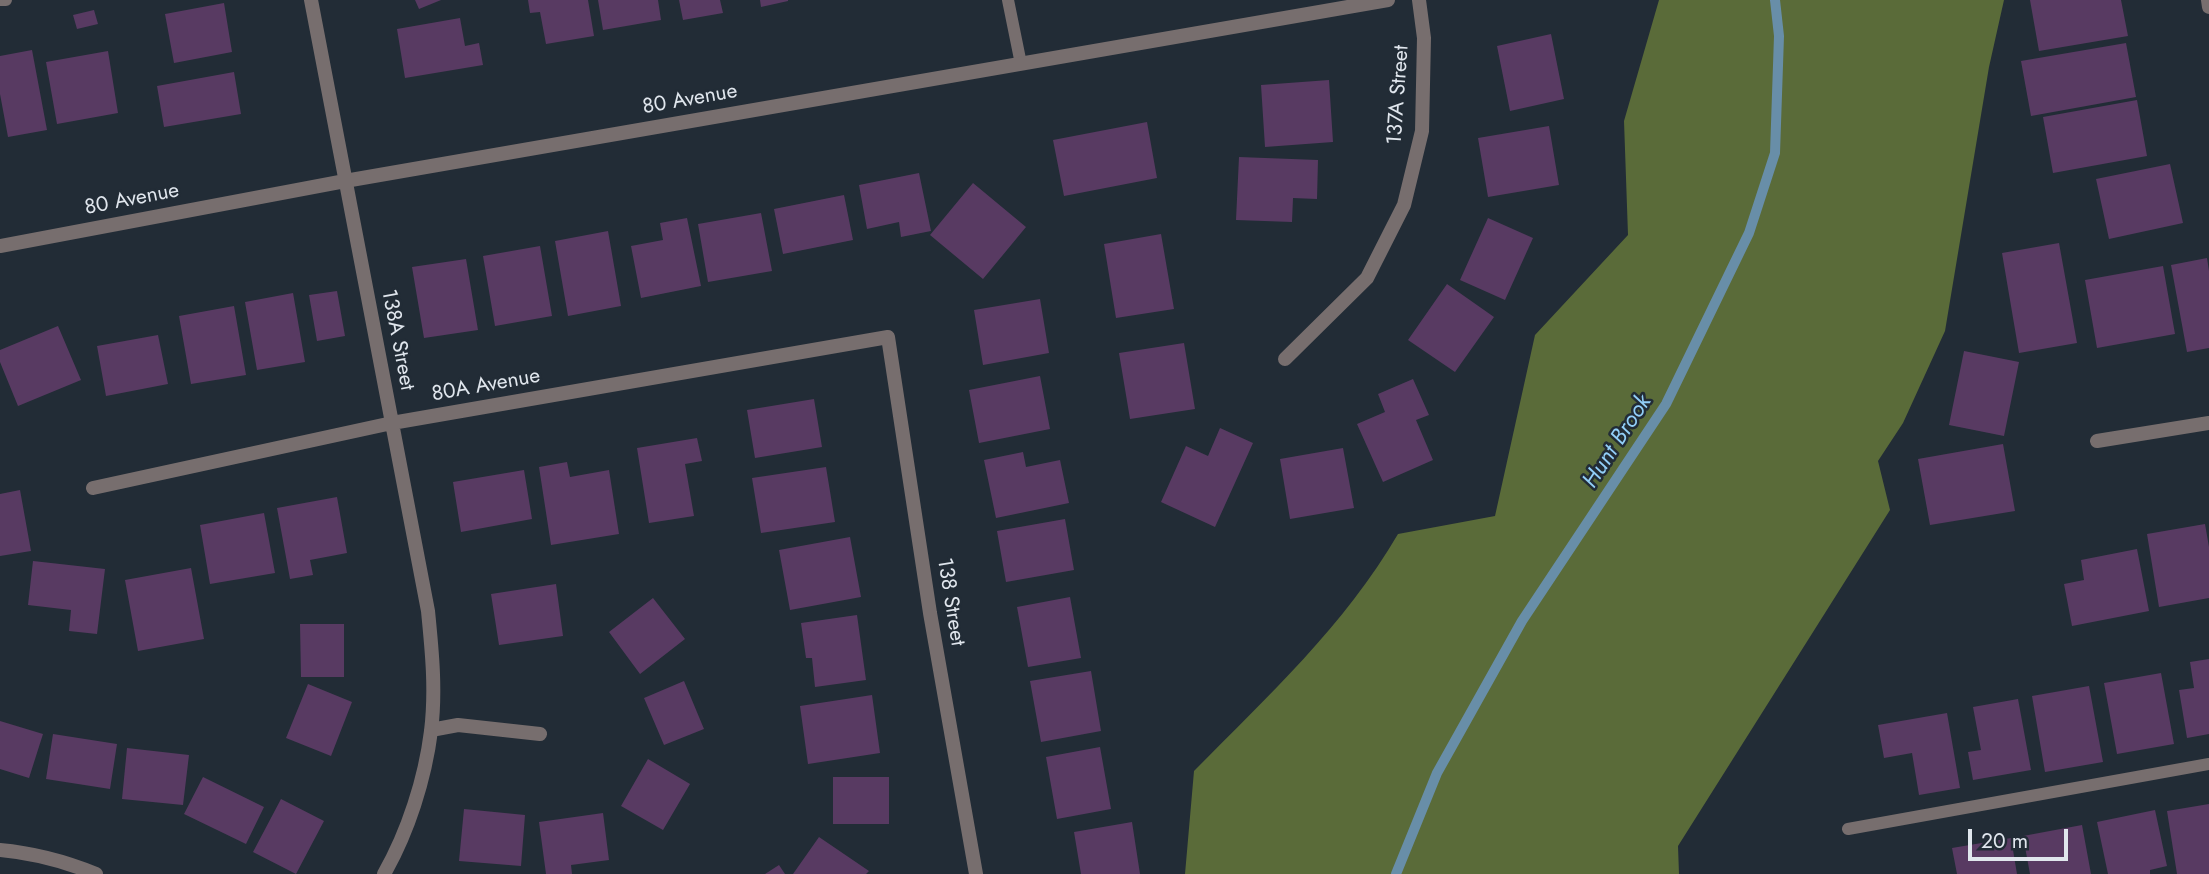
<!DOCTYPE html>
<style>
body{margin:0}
#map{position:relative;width:2209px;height:874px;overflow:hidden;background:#222c36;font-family:Jost,sans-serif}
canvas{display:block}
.scale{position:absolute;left:1968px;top:829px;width:100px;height:32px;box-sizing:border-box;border:4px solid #e0e6ed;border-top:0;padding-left:9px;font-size:21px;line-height:24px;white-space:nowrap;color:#e0e6ed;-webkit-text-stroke:5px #222c36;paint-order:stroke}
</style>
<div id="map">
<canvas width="2209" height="874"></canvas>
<div class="scale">20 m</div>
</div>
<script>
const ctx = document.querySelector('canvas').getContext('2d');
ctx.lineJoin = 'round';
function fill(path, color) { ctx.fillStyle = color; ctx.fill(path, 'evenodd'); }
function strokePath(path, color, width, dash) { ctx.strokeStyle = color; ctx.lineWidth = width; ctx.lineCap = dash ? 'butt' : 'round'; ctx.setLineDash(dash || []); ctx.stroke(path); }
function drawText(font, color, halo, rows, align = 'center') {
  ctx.font = font + ' Jost,sans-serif'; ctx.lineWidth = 5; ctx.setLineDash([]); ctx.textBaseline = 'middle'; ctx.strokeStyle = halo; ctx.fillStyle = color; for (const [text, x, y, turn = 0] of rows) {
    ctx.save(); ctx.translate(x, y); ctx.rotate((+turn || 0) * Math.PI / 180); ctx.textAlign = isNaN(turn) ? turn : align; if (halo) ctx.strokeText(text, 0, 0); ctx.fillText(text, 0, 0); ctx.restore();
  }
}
fill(new Path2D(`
 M1659 0H2004L1989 67 1945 331 1903 423 1878 461 1890 510 1678 846 1679 874H1185L1194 771C1267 697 1345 625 1398 534L1495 516 1535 335 1628 235 1624 121Z`), '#5a6b39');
strokePath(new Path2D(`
 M1396 874 1437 773 1522 621 1666 404 1749 233 1775 153 1779 36 1775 0`), '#688ea8', 10);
fill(new Path2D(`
 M415 0H441L419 9Z
 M528 0H588L594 36 546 44 540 12 530 13Z
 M598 0H658L661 20 603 30Z
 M679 0H720L723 13 683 20Z
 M760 0H788V1L761 7Z
 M2030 0H2121L2128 36 2039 51Z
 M224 3 232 52 174 63 165 14Z
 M94 10 98 24 77 29 73 15Z
 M460 18 465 46 479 43 483 65 405 78 397 29Z
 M1551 34 1564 99 1510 111 1497 46Z
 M2126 43 2136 97 2031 116 2021 61Z
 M32 50 47 130 8 137 0 94V56Z
 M108 51 118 113 57 124 46 62Z
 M234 72 241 114 164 127 157 86Z
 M1329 80 1333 142 1265 147 1261 85Z
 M2137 100 2147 156 2053 173 2043 117Z
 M1147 122 1157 178 1064 196 1053 140Z
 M1549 126 1559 185 1488 197 1478 138Z
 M1239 157 1318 160 1317 199 1293 198 1292 222 1236 220Z
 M2170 164 2183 223 2109 239 2096 179Z
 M919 173 931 231 901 237 899 222 867 229 859 185Z
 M973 183 1026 227 983 279 930 235Z
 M844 195 853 240 783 254 774 209Z
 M761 213 772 271 708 282 698 224Z
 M687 218 701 286 641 298 631 246 663 240 660 223Z
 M1488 218 1533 238 1505 300 1460 280Z
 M608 231 621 306 568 316 555 241Z
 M1161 234 1174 309 1116 318 1104 244Z
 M2059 243 2077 343 2019 353 2002 253Z
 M540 246 552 316 495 326 483 256Z
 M2207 258 2209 271V348L2187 352 2171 265Z
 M466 259 478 330 424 338 412 267Z
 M2163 266 2175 334 2097 348 2085 280Z
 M1447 284 1494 317 1455 372 1408 340Z
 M337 291 345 336 317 341 309 295Z
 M293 293 305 362 257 370 245 302Z
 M1040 299 1049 353 983 365 974 310Z
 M234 306 246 375 191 384 179 316Z
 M58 326 81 380 18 406 0 362V350Z
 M158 335 168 384 106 396 97 346Z
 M1184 343 1195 409 1130 419 1119 353Z
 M1964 351 2019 362 2004 436 1949 425Z
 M1040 376 1050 429 979 443 969 390Z
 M1413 379 1429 415 1416 420 1433 460 1383 482 1357 424 1385 412 1378 394Z
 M814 399 822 447 755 458 747 410Z
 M1220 428 1253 443 1215 527 1161 502 1186 446 1208 456Z
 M697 438 702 461 685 464 694 516 649 523 637 448Z
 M2003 444 2015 511 1930 525 1918 459Z
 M1343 448 1354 508 1290 519 1280 459Z
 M1023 452 1026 467 1060 460 1069 503 996 518 984 460Z
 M567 462 570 477 609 470 619 534 551 545 539 467Z
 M826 467 835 522 761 533 752 478Z
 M524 470 532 519 461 532 453 482Z
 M20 490 31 551 0 556V494Z
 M337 497 347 553 310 560 313 575 290 579 277 508Z
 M264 513 275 573 210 584 200 525Z
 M1065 519 1074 570 1006 582 997 531Z
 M2205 524 2209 547V598L2159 607 2147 534Z
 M850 537 861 597 790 610 779 550Z
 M2137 549 2149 611 2072 626 2064 584 2084 580 2081 560Z
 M33 561 105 569 97 634 69 631 71 610 28 605Z
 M191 568 204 639 138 651 125 580Z
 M556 584 563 636 499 645 491 594Z
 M1070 597 1081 658 1028 667 1017 607Z
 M653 598 685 639 640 674 609 632Z
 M857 615 866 680 815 687 812 658H806L801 623Z
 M300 624H344V677H301Z
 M2209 659V734L2187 738 2179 690 2194 688 2190 662Z
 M1091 671 1101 731 1041 742 1030 681Z
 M2161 673 2174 744 2117 754 2104 683Z
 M684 681 704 729 664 745 644 698Z
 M308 684 352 702 331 756 286 738Z
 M2089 686 2103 762 2045 772 2032 696Z
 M872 695 880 753 808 764 800 706Z
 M2018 699 2031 770 1973 780 1968 752 1981 750 1973 707Z
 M1947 713 1960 788 1919 795 1912 753 1884 758 1878 725Z
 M0 721 43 734 29 778 0 769Z
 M53 734 117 744 110 789 46 779Z
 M1100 747 1111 809 1057 819 1046 757Z
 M127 748 189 755 183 805 122 799Z
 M648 759 690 784 663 830 621 806Z
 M203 777 264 807 246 844 184 814Z
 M833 777H889V824H833Z
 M281 799 324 821 296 874 253 852Z
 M2209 804V874H2177L2167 811Z
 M464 809 525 815 521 866 459 861Z
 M2155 810 2167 866 2150 870V874H2108L2097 822Z
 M603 813 609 860 571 865 572 874H546L539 822Z
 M1132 822 1140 874H1081L1074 832Z
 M2082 825 2091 874H2030L2023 836Z
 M819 837 869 871 866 874H793Z
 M2011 838 2017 874H1957L1952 848Z
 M779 865 785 874H765Z`), '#583a62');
strokePath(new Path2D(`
 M0 0H6
 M1008 0 1021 64
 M1848 829 2209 764`), '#776e6e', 12);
strokePath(new Path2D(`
 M311 0 428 611C432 651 436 691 431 731 425 779 408 832 384 874
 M2208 0 2209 7
 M0 246 345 181 1388 0
 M1285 359 1367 278 1404 205 1422 131 1424 38 1419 0
 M2097 441 2209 423
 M93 488 392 423 888 337 930 613 976 874
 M431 730 458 725 540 734
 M0 850C34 853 64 861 96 874`), '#776e6e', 14);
drawText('21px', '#e0e6ed', '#222c36', [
 ["137A Street",1399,95,-86],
 ["80 Avenue",690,100,-10],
 ["80 Avenue",132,200,-11],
 ["138A Street",397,340,79],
 ["80A Avenue",486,386,-10],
 ["138 Street",950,602,81]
]);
drawText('italic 23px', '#92cff8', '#222c36', [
 ["Hunt Brook",1618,442,-57]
]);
</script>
